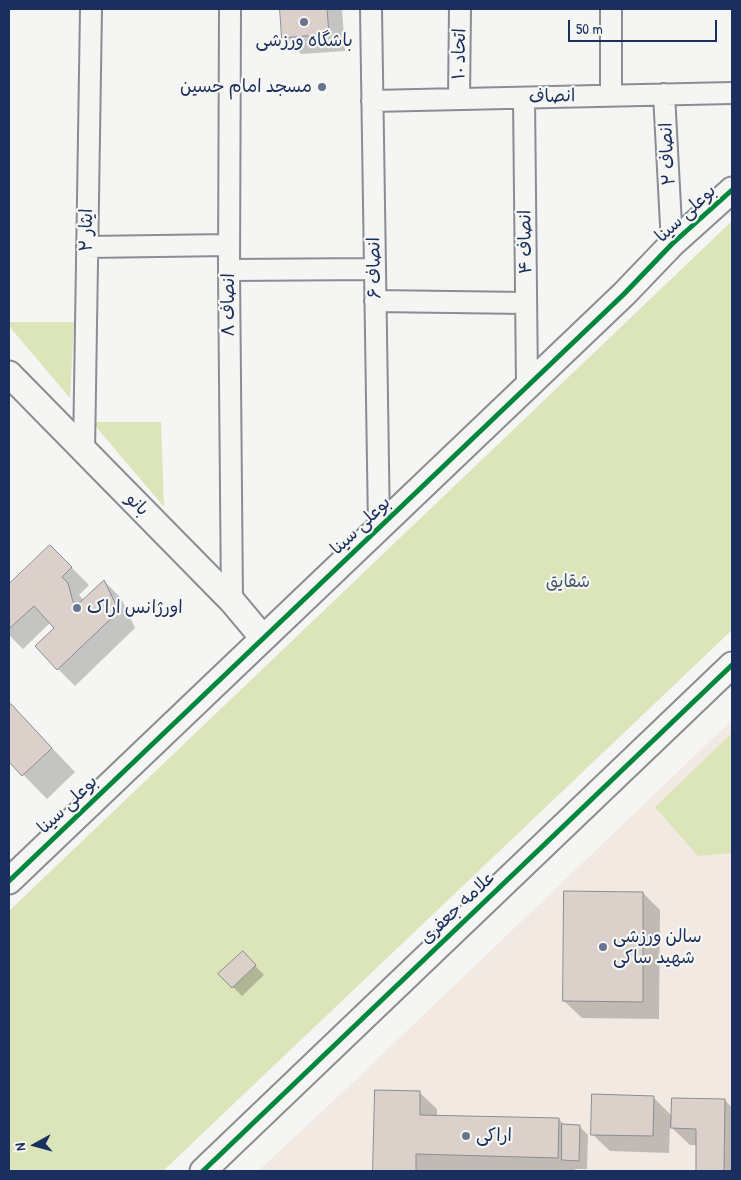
<!DOCTYPE html>
<meta charset="utf-8">
<style>
body{margin:0}
#map{position:relative;width:741px;height:1180px;overflow:hidden;background:#f5f5f3;font-family:"Patrick Hand",sans-serif}
canvas{display:block}
.frame{position:absolute;inset:0;border:10px solid #1b2f5e;pointer-events:none}
.north{position:absolute;left:10px;top:1120px;width:50px;height:50px;-webkit-text-stroke:4px #f6f6f2;paint-order:stroke;rotate:263deg;font-size:14px;font-weight:700;line-height:20px;text-align:center;color:#1b2f5e}
.north::after{content:'';display:block;margin:auto;width:18px;height:22px;background:#1b2f5e;clip-path:polygon(50% 0,100% 100%,50% 72%,0 100%)}
.scale{position:absolute;left:568px;top:20px;width:149px;height:22px;box-sizing:border-box;border:2px solid #1b2f5e;border-top:0;padding-left:6px;font-size:15px;line-height:18px;white-space:nowrap;color:#1b2f5e;-webkit-text-stroke:4px #f6f6f2;paint-order:stroke}
</style>
<div id="map">
<canvas width="741" height="1180"></canvas>
<div class="frame"></div>
<div class="north">N</div>
<div class="scale">50 m</div>
</div>
<script>
const ctx = document.querySelector('canvas').getContext('2d');
ctx.lineJoin = 'round';
function fill(path, color) { ctx.fillStyle = color; ctx.fill(path, 'evenodd'); }
function strokePath(path, color, width, dash) { ctx.strokeStyle = color; ctx.lineWidth = width; ctx.lineCap = dash ? 'butt' : 'round'; ctx.setLineDash(dash || []); ctx.stroke(path); }
function drawText(font, color, halo, rows, align = 'center') {
  ctx.font = font + ' "Patrick Hand","Playpen Sans Arabic",sans-serif'; ctx.lineWidth = 4.5; ctx.setLineDash([]); ctx.textBaseline = 'middle'; ctx.strokeStyle = halo; ctx.fillStyle = color; for (const [text, x, y, turn = 0] of rows) {
    ctx.save(); ctx.translate(x, y); ctx.rotate((+turn || 0) * Math.PI / 180); ctx.textAlign = isNaN(turn) ? turn : align; if (halo) ctx.strokeText(text, 0, 0); ctx.fillText(text, 0, 0); ctx.restore();
  }
}
fill(new Path2D(`
 M732 720V1171H258L347 1088Z`), '#f2e9e2');
fill(new Path2D(`
 M732 221V630L163 1171H9V911Z
 M9 322H74L70 398 9 326Z
 M92 422H161L164 507Z
 M732 733V853L698 856 655 807Z`), '#dce4b9');
fill(new Path2D(`
 M281 9H342L345 51 301 54 284 37Z
 M50 546 89 585 79 595 84 600 104 581 121 598 135 628 75 686 58 669 56 628 51 622 23 649 9 635V585Z
 M11 705 75 772 47 799 9 760V708Z
 M643 893 660 910 659 1019 582 1018 564 1001Z
 M243 953 264 975 242 996 220 974Z
 M376 1091 419 1092 437 1109V1116L559 1119 565 1126H579L588 1135 587 1169H575V1171H375Z
 M653 1097 673 1117 725 1100 732 1108V1171H697V1145H690L670 1126 669 1153 610 1151 592 1134Z`), '#0003');
const building = new Path2D(`
 M280 9H327L329 34 282 38Z
 M50 545 72 567 62 577 68 583 73 602 77 605 104 580 119 611 57 670 35 646 54 628 34 606 9 629V584Z
 M11 704 52 748 22 776 9 762V706Z
 M564 891 643 892V1002L563 1001Z
 M243 951 256 965 232 988 218 974Z
 M375 1090 420 1091V1115L559 1118 558 1158 416 1154V1171H373Z
 M592 1094 654 1096 653 1136 591 1135Z
 M672 1098 725 1099 724 1171H696V1129L671 1128Z
 M562 1124 580 1125 579 1161 562 1160Z`);
fill(building, '#dbd1ca');
strokePath(building, '#898d95', 1);
const minor = new Path2D(`
 M230 9 229 270 232 601
 M371 9 379 528
 M611 9V95
 M664 94 672 244
 M524 98 527 386
 M459 99 460 9
 M372 101 732 93
 M87 247 229 245
 M229 270 375 269
 M375 301 526 303
 M84 452 91 9`);
const tertiary = new Path2D(`
 M9 374 232 601 263 638
 M9 881 624 294 672 244 732 190
 M203 1171 732 665`);
strokePath(minor, '#898d95', 24);
strokePath(tertiary, '#898d95', 29);
strokePath(minor, '#f5f5f3', 20);
strokePath(tertiary, '#f5f5f3', 25);
strokePath(new Path2D(`
 M9 881 624 294 672 244 732 190
 M203 1171 732 665`), '#00873e', 5);
for (const [x, y, r, color] of [
 [304,22,5,"#677492"],
 [322,87,5,"#677492"],
 [77,608,5,"#677492"],
 [603,947,5,"#677492"],
 [466,1136,5,"#677492"]
]) { const dot = new Path2D(); dot.arc(x, y, r, 0, 2 * Math.PI); ctx.fillStyle = color; ctx.fill(dot); strokePath(dot, '#f6f6f2', 2); }
drawText('18px', '#1b2f5e', '#f6f6f2', [
 ["باشگاه ورزشی",304,41,"center"],
 ["مسجد امام حسین",312,87,"right"],
 ["اورژانس اراک",87,608],
 ["سالن ورزشی",613,937],
 ["شهید ساکی",613,958],
 ["اراکی",476,1136]
], 'left');
drawText('18px', '#1b2f5e', '#f6f6f2', [
 ["اتحاد ۱۰",460,54,-89],
 ["انصاف",552,97,-2],
 ["انصاف ۲",668,154,-93],
 ["بوعلی سینا",686,214,-43],
 ["ایثار ۲",87,230,-89],
 ["انصاف ۴",526,242,-91],
 ["انصاف ۶",375,268,-91],
 ["انصاف ۸",229,305,-90],
 ["بانو",137,505,45],
 ["بوعلی سینا",361,526,-44],
 ["بوعلی سینا",68,805,-44],
 ["علامه جعفری",458,908,-44]
]);
drawText('18px', '#465969', '#f6f6f2', [
 ["شقایق",568,582]
]);
</script>
